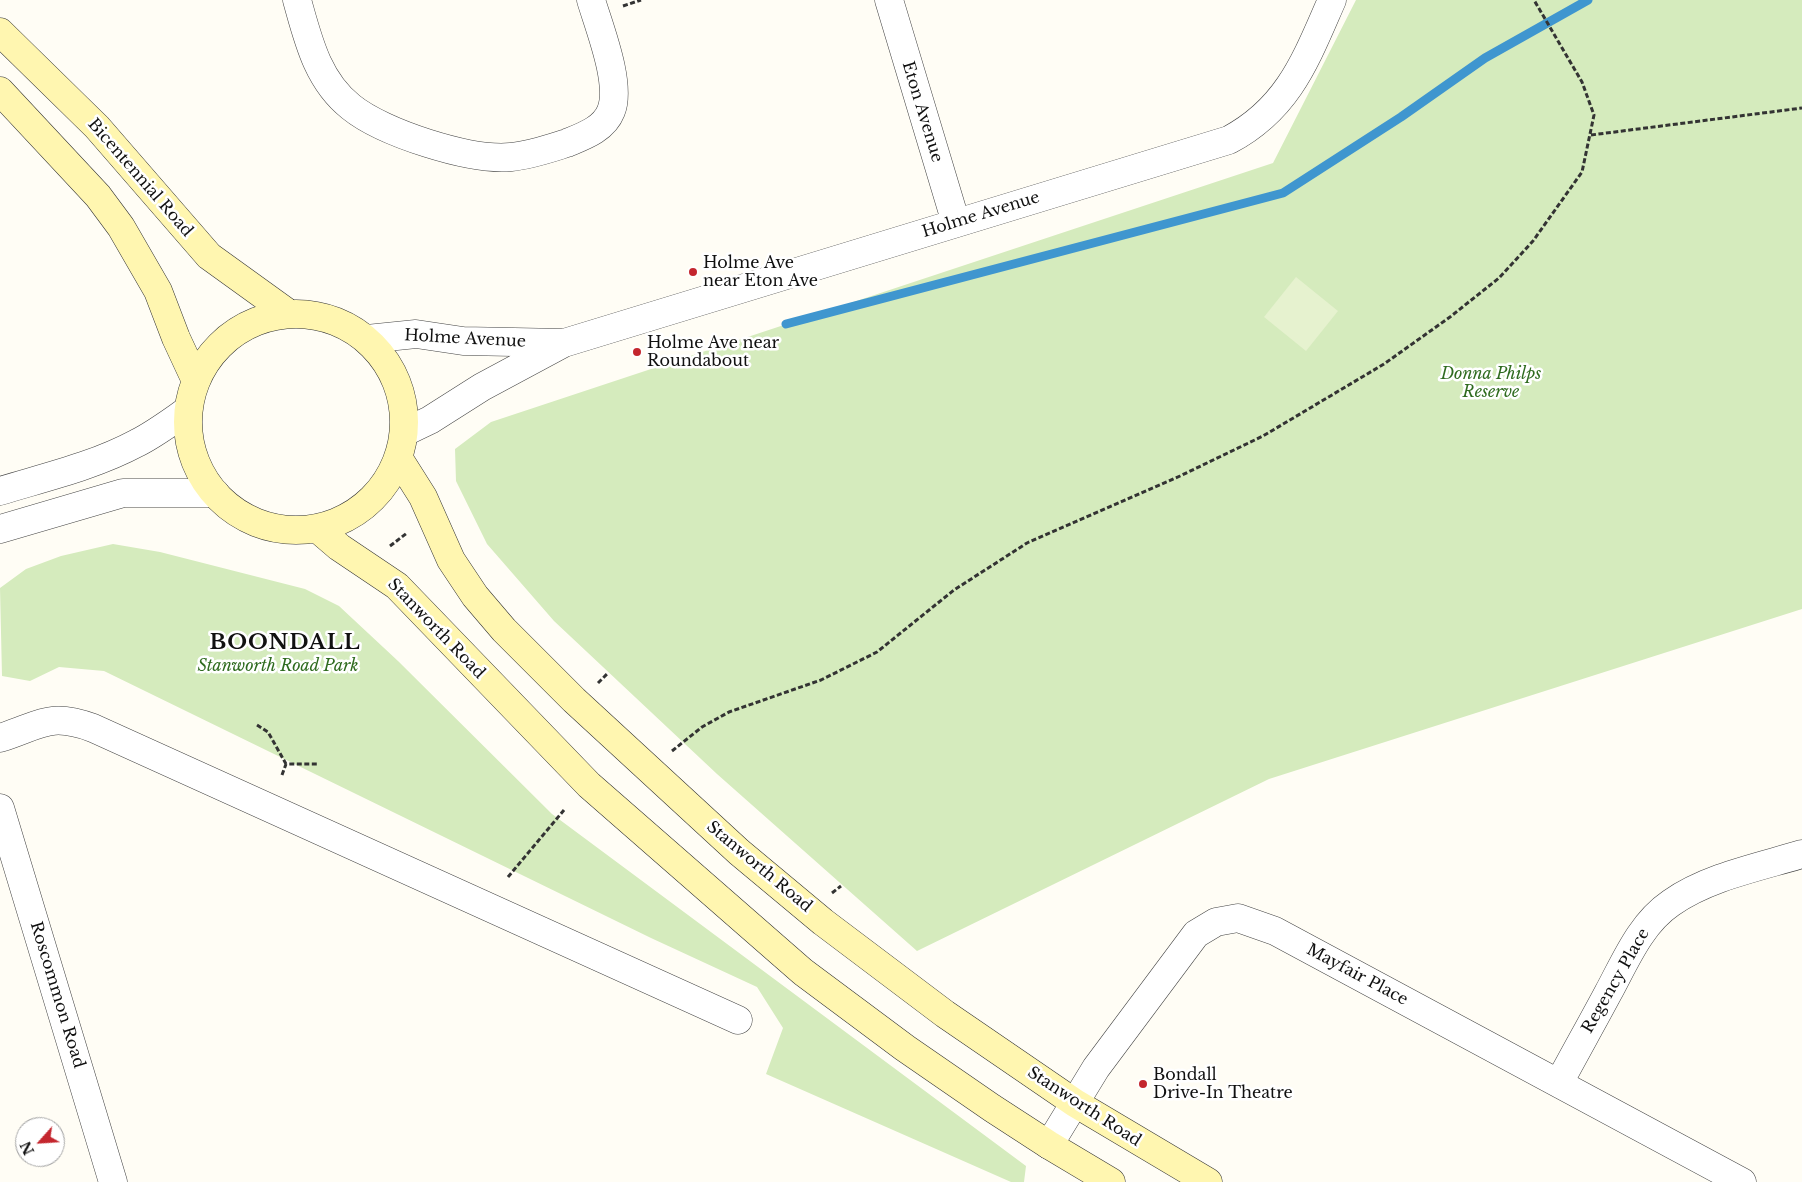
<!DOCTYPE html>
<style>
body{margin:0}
#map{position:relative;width:1802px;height:1182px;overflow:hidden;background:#fffdf5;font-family:"Libre Baskerville",serif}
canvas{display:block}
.north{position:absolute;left:15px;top:1117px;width:50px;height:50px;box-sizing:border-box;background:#fff;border:1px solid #a0a0a0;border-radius:50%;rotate:244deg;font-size:14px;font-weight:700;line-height:20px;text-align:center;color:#111}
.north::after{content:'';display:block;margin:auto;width:18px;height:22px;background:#c4262e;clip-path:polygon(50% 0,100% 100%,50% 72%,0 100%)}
</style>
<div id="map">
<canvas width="1802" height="1182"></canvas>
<div class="north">N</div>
</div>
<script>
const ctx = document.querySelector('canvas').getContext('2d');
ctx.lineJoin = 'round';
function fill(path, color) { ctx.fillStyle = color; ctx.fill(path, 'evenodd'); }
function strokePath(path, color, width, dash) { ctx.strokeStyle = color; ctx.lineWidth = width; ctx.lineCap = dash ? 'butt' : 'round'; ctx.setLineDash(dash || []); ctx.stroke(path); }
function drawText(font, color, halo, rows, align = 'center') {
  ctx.font = font + ' "Libre Baskerville",serif'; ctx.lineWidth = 5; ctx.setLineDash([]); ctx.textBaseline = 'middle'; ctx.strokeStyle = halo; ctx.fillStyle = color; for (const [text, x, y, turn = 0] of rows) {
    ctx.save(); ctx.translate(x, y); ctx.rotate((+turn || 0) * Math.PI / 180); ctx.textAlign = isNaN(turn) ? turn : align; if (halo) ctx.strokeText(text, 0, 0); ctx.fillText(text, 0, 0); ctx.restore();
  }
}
fill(new Path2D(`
 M1356 0H1802V609L1269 779 917 951 717 774 554 621 487 544 456 481 455 449 491 422 1273 163Z
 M113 544 160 552 305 589 339 606 398 661 552 814 1026 1166 1024 1182H1011L766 1074 783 1028 757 987 651 938 104 671 59 667 30 681 2 676 0 588 26 569 61 556Z`), '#d5ebbd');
fill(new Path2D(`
 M1296 277 1338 311 1306 351 1264 317Z`), '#e6f2cf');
strokePath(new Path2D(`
 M786 324 1283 193 1401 117 1485 58 1588 0`), '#3f96cf', 9);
const minor = new Path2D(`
 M297 0C308 39 317 80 351 107 383 133 470 161 511 157 531 155 548 149 567 143 584 136 604 129 611 111 622 84 599 27 591 0
 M889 0 956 223
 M367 339 416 334 463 341 564 343
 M405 432 430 420 482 387 564 343 1229 140C1289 108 1306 59 1332 0
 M0 491C46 477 94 466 137 443 155 434 172 421 188 410
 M0 529 123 493H215
 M0 738C41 725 49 712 93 728L738 1020
 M0 808 113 1182
 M1559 1083C1575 1053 1592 1023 1608 993 1625 962 1640 924 1671 903 1708 877 1759 867 1802 854
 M1049 1145 1096 1068 1196 934 1216 922 1238 918 1275 931 1742 1182`);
const secondary = new Path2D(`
 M0 32 97 127 209 256 288 313
 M0 91 98 196 121 227 158 291 176 338 196 381
 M188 422a108 108 0 1 1 216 0a108 108 0 1 1-216 0Z
 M399 459 423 497 451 560 475 596 504 630 574 700 739 852 823 922 945 1014 1075 1103 1208 1182
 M318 529 339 547 397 586 589 785 803 972 905 1048 992 1108 1049 1145 1111 1182`);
strokePath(minor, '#444', 29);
strokePath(secondary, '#333', 29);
strokePath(new Path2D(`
 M623 6 641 0
 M1591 135 1802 108
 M390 546 407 533
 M598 683 607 674
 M257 725 268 732 286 764
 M672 751 702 727 729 712 821 680 877 652 954 590 1027 543 1180 476 1263 436 1384 364 1450 317 1499 278 1533 241 1582 172 1594 115 1582 82 1534 0
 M282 775 286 764H318
 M508 877 564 810
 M832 893 841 886`), '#333', 3, [5, 2.5]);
strokePath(minor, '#fff', 28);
strokePath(secondary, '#fff6b0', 28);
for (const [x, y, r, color] of [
 [693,272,5,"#c4262e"],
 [637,352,5,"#c4262e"],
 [1143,1084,5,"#c4262e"]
]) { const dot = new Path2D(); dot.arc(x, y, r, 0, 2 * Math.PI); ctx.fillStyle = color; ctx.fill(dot); strokePath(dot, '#fff', 2); }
drawText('16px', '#111', '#fff', [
 ["Eton Avenue",922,112,73],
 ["Bicentennial Road",140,178,49],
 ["Holme Avenue",981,215,-17],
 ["Holme Avenue",465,339,3],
 ["Stanworth Road",436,629,46],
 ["Stanworth Road",759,867,40],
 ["Mayfair Place",1357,975,28],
 ["Regency Place",1616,981,-60],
 ["Roscommon Road",57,995,73],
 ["Stanworth Road",1084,1107,33]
]);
drawText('16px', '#111', '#fff', [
 ["Holme Ave",703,263],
 ["near Eton Ave",703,281],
 ["Holme Ave near",647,343],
 ["Roundabout",647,361],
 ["Bondall",1153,1075],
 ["Drive-In Theatre",1153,1093]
], 'left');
drawText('italic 16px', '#2f6b1f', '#fff', [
 ["Donna Philps",1491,374],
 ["Reserve",1491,392],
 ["Stanworth Road Park",278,666]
]);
ctx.letterSpacing = '1px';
drawText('bold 21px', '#111', '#fff', [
 ["BOONDALL",285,643]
]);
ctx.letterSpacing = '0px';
</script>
